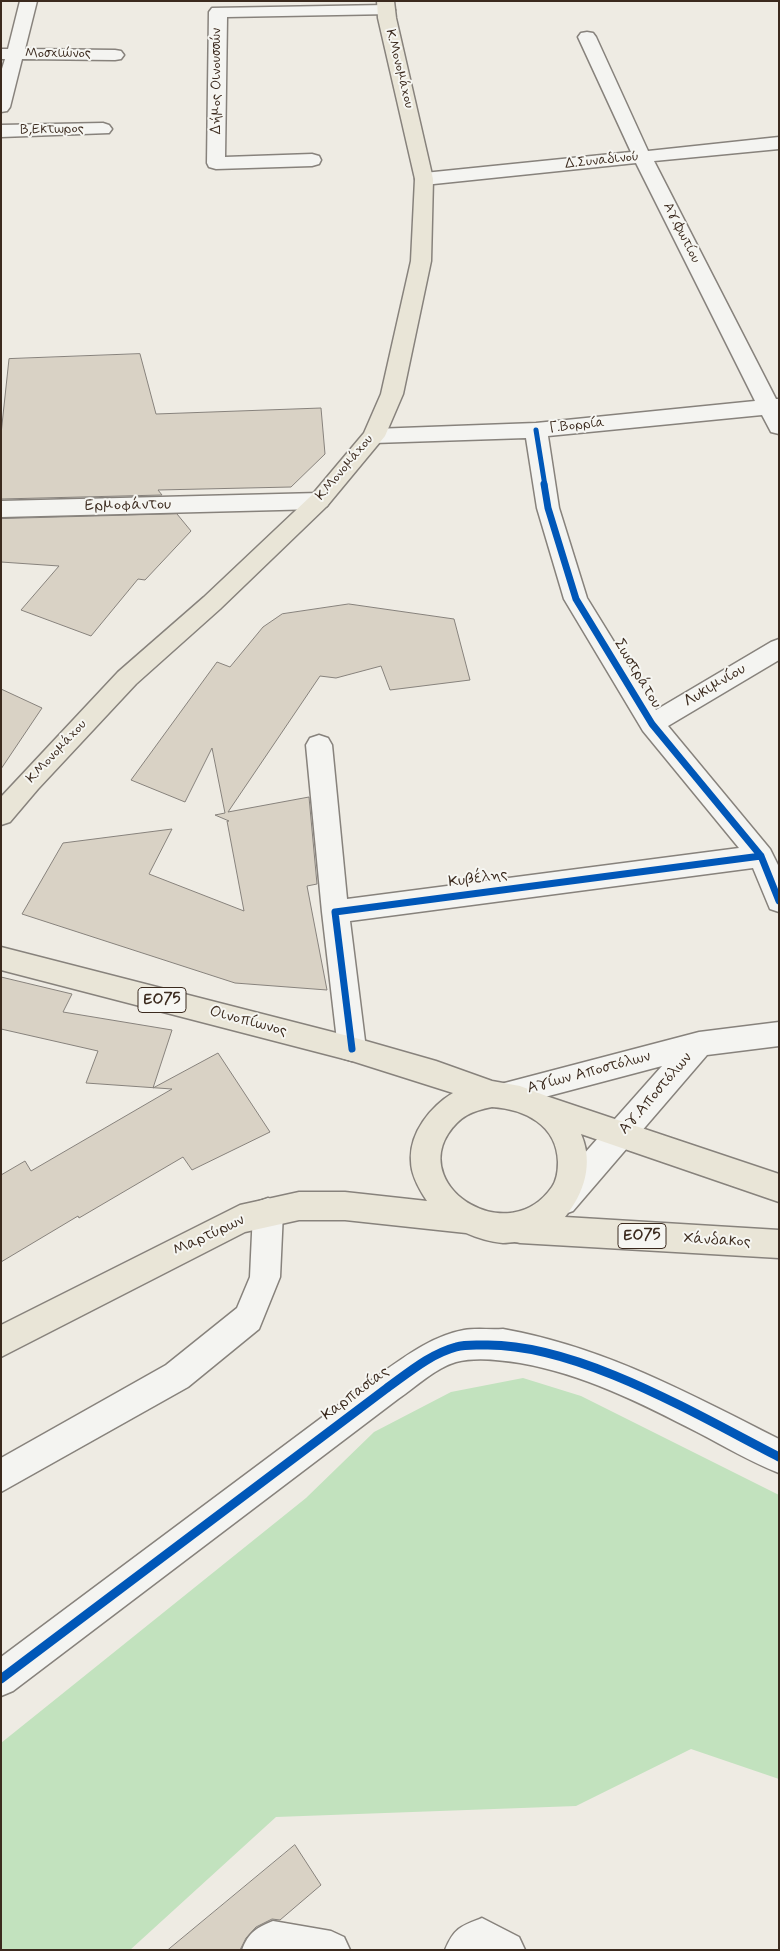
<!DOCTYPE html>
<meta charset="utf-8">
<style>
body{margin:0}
#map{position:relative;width:780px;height:1951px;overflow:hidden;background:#eeebe3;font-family:Mynerve,sans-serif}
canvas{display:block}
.frame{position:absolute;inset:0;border:2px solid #3b2a1e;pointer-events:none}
</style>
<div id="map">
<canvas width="780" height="1951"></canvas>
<div class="frame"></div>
</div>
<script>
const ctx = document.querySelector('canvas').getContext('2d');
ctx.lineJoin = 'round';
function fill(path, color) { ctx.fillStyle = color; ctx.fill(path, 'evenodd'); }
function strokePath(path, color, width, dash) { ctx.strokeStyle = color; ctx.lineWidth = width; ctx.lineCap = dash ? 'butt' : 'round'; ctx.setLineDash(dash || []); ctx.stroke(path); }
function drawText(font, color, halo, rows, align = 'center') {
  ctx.font = font + ' Mynerve,sans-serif'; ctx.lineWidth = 4; ctx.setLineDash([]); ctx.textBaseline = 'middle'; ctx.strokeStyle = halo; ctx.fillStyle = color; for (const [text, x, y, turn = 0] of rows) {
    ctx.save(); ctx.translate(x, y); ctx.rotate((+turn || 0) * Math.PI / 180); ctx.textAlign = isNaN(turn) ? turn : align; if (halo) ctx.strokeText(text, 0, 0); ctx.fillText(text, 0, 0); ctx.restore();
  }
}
fill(new Path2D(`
 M523 1378 581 1396 779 1495V1779L691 1749 576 1806 276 1817 130 1950H1V1743L306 1498 374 1432 451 1392Z`), '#c2e2be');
const building = new Path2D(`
 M140 354 156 414 321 408 325 454 291 487 158 490 162 495 1 499V434L9 359Z
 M177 514 191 531 145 580 138 579 91 636 21 610 59 566 1 562V519Z
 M349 604 454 619 470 680 390 690 381 666 336 678 320 676 228 812 309 797 317 884 307 886 327 990 235 983 22 914 63 843 172 829 149 874 244 911 227 821H229L215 815 225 813 212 748 185 802 131 780 217 662 230 667 263 627 282 614Z
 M1 689 42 708 1 769Z
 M1 977 72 994 63 1012 172 1030 153 1088 218 1053 270 1132 192 1170 183 1157 79 1218 78 1216 1 1262V1175L25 1161 31 1171 172 1089 86 1083 98 1051 1 1029Z
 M295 1845 321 1885 280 1920 272 1919 256 1927 246 1938 240 1950H168Z`);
fill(building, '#d9d2c5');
strokePath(building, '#87827c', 1);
const minor = new Path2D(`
 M20 1H37L25 49 115 50 121 51 124 55 121 59 115 60 22 59 10 107 7 111 1 112V72L5 59H1V49H8Z
 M386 5 392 6 395 10 392 14 227 17 225 157 312 154 319 156 321 160 319 164 312 166 216 169 209 167 207 163 209 12 212 8Z
 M587 32 593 33 596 37 648 151 779 137V149L654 161 776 399H779V434L771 432 762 415 548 436 559 508 587 598 656 710 771 642 779 639V660L668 726 770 849 779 867V912L770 909 753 868 350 921 366 1049 362 1058 352 1061 342 1058 338 1049 322 912 306 745 310 738 319 735 328 738 332 745 347 899 739 848 643 731 564 599 537 508 526 438 374 443 366 441 363 436 366 431 374 429 536 423 755 401 636 163 424 185 417 183 415 179 417 175 424 173 631 152 578 37 581 33Z
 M103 123 109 125 112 129 109 133 1 137V125Z
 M319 493 327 496 330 501 327 506 319 509 1 517V501Z
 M779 1022V1046L707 1055 573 1211 562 1215 551 1211 547 1201 551 1191 662 1066 507 1107 497 1103 493 1094 497 1085 699 1032Z
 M268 1198 279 1202 283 1212 280 1277 259 1329 188 1387 1 1492V1458L166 1365 237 1308 250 1277 253 1212 257 1202Z
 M503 1329C604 1347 688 1393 779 1439V1473C751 1462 724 1446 697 1432 641 1403 583 1374 520 1363 500 1360 476 1357 456 1362 435 1368 416 1387 398 1399L13 1691 1 1696V1657L376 1377C403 1358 431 1336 464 1330 476 1328 490 1330 503 1329Z
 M482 1918 519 1937 525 1950H445C454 1928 461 1926 482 1918Z
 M273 1921 331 1931 344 1937 350 1950H242C249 1932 256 1928 273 1921Z`);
const major = new Path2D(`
 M377 1H394L396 18 433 179 431 261 403 394 385 436 327 506 220 609 136 684 38 789 10 822 1 825V797L118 672 204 597 311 496 364 433 381 394 411 261 415 179 378 18Z
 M1 947 352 1037 436 1061 492 1081 520 1086 549 1097 779 1174V1202L581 1134C594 1164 584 1193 565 1217L779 1230V1258L520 1243C514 1241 510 1243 503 1243 491 1242 477 1238 466 1233L345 1220H299L245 1232 1 1357V1325L240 1205 299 1192H345L427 1201C419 1189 411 1175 411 1161 409 1133 431 1106 453 1093L352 1061 1 970ZM492 1107C525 1109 557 1125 558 1162 558 1170 557 1180 552 1187 509 1249 413 1189 448 1134 460 1116 472 1111 492 1107Z`);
strokePath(minor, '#87827c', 3);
strokePath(major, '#87827c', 3);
fill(minor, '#f4f4f1');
fill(major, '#e9e5d7');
strokePath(new Path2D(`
 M536 430 545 486`), '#0057b8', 5);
strokePath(new Path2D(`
 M544 484 548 508 576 599 652 724 761 856 779 901
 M352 1049 335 912 761 856`), '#0057b8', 7);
strokePath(new Path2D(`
 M1 1679 387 1388C408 1373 430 1354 456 1347 466 1344 476 1345 486 1345 579 1344 697 1415 779 1457`), '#0057b8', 9);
drawText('14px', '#3b2a1e', '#f6f6f2', [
 ["Μοσχιώνος",58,54],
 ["Κ.Μονομάχου",399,69,76],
 ["Δήμος Οινουσσών",217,81,-90],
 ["Β,Εκτωρος",52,130,-1],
 ["Δ.Συναδινού",602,161,-6],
 ["Αγ.Φωτίου",681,233,63],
 ["Γ.Βορρία",577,426,-6],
 ["Κ.Μονομάχου",345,468,-50],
 ["Κ.Μονομάχου",57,752,-47]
]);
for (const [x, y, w] of [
 [162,1000,48],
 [642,1236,48]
]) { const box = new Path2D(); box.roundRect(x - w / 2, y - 12.5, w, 25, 4); ctx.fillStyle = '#f6f6f2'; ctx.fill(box); strokePath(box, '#3b2a1e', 1); }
drawText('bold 15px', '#3b2a1e', null, [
 ["ΕΟ75",162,1000],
 ["ΕΟ75",642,1236]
]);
drawText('16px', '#3b2a1e', '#f6f6f2', [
 ["Ερμοφάντου",128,506,-1],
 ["Σωστράτου",637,674,59],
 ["Λυκιμνίου",715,686,-31],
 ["Κυβέλης",478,879,-8],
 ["Οινοπίωνος",248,1022,15],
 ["Αγίων Αποστόλων",589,1073,-15],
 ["Αγ.Αποστόλων",656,1094,-49],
 ["Μαρτύρων",209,1236,-25],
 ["Χάνδακος",717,1241,3],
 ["Καρπασίας",356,1394,-37]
]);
</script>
